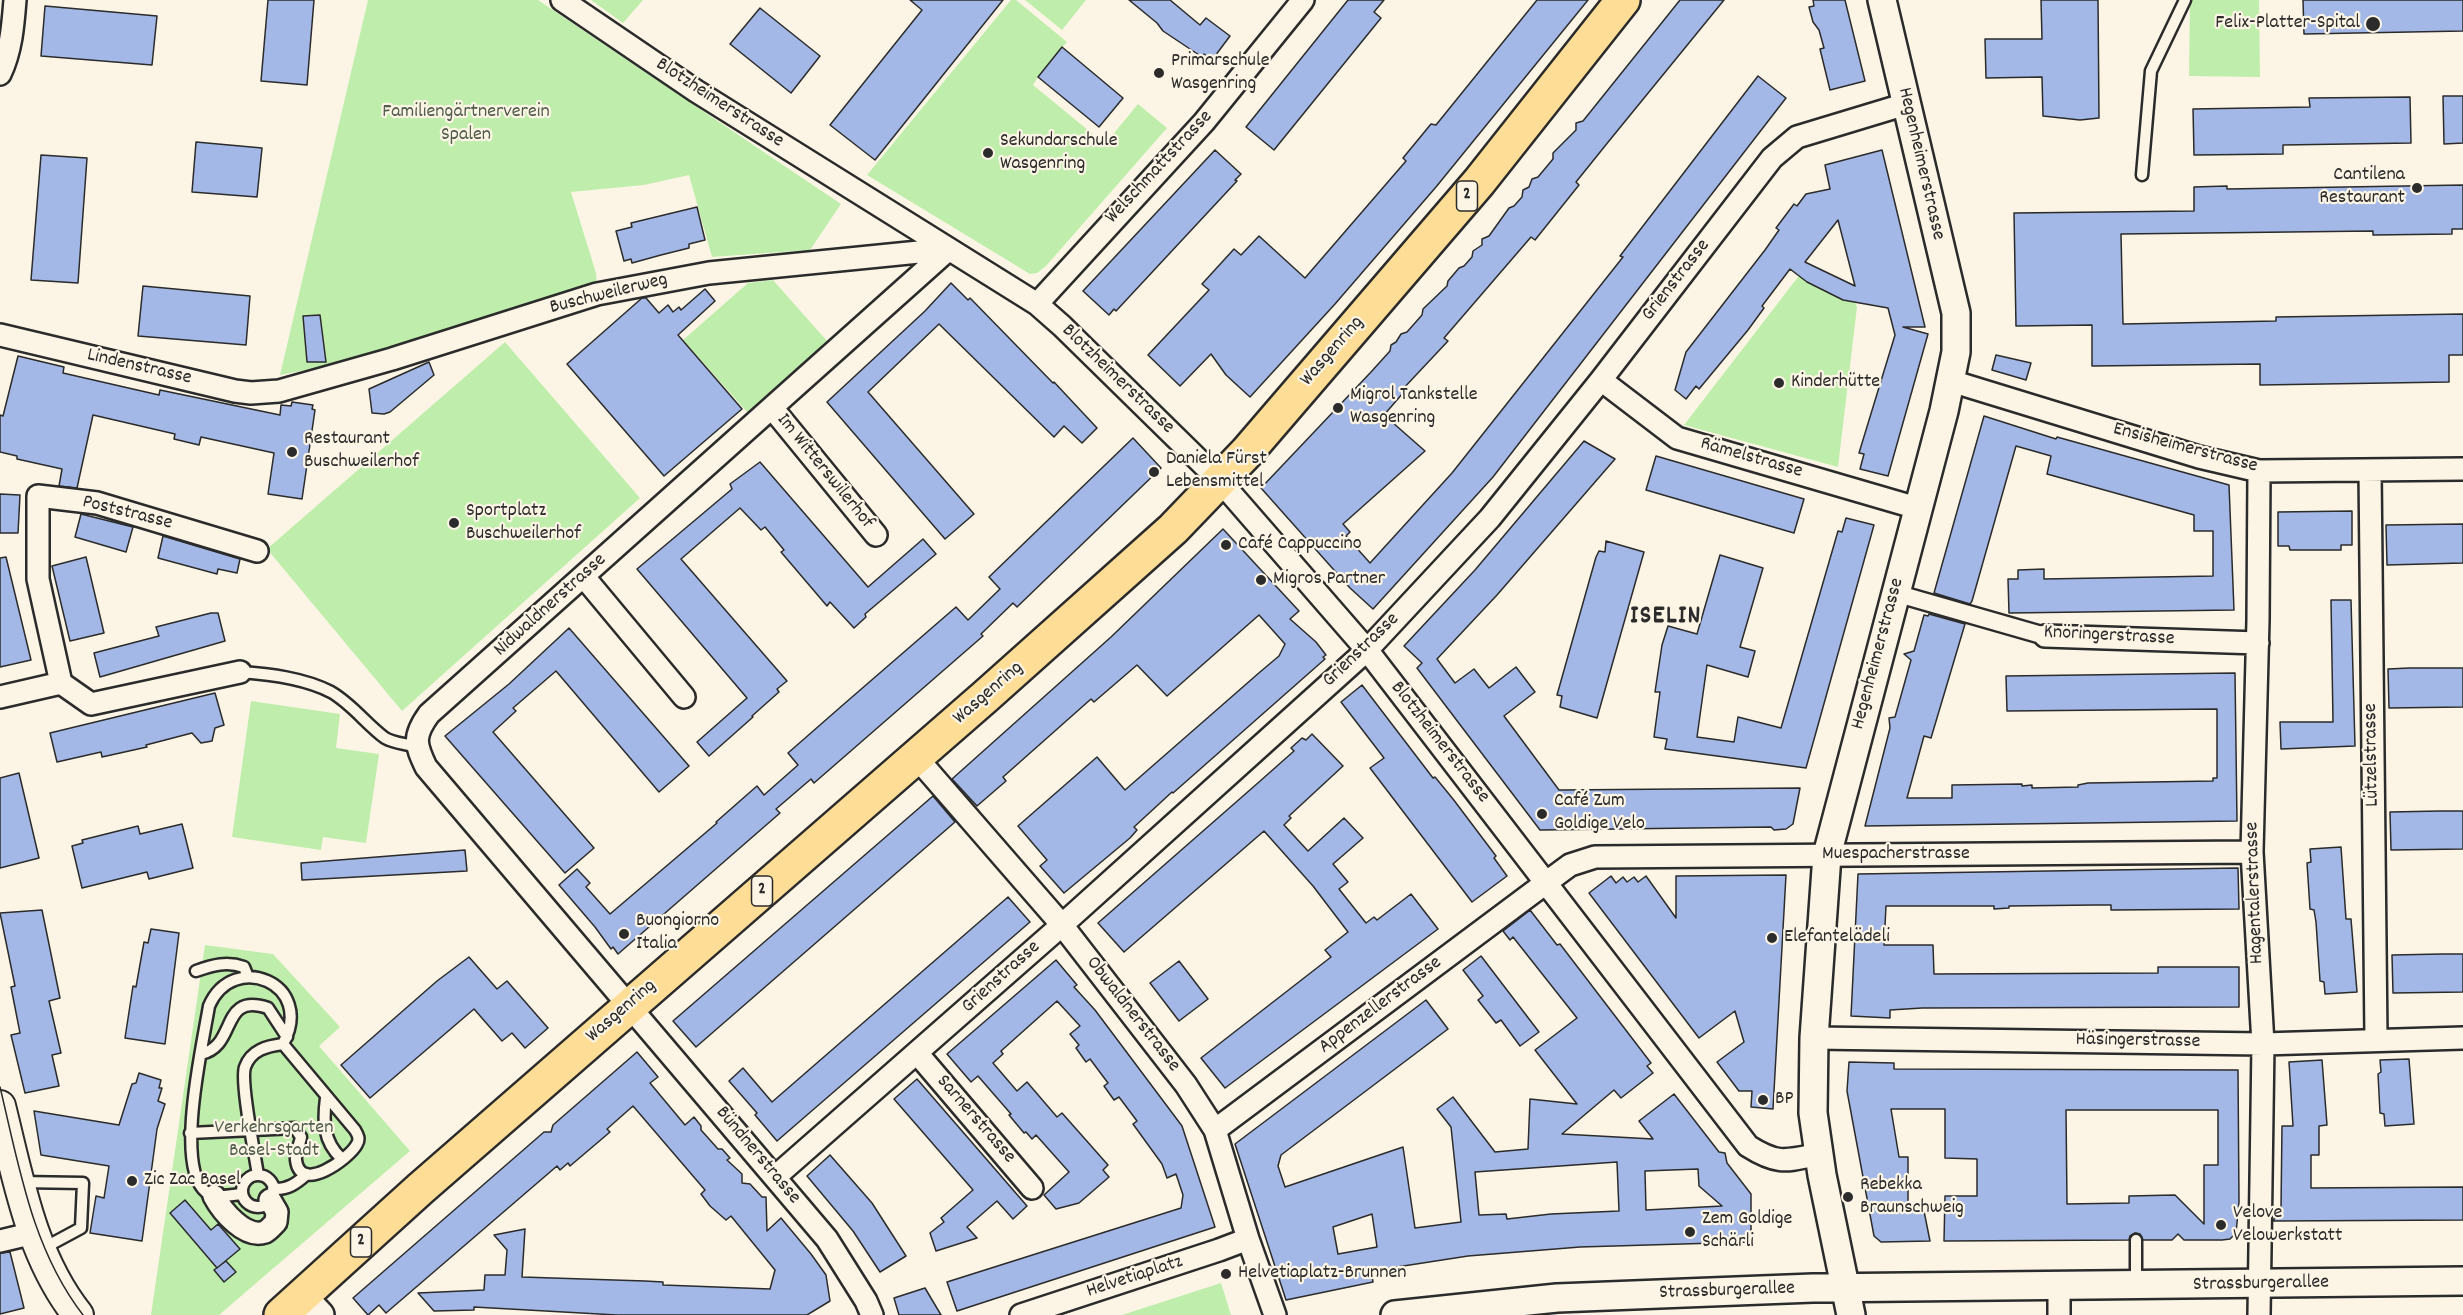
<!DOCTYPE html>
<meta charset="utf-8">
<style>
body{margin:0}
canvas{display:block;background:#fcf5e5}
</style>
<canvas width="2463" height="1315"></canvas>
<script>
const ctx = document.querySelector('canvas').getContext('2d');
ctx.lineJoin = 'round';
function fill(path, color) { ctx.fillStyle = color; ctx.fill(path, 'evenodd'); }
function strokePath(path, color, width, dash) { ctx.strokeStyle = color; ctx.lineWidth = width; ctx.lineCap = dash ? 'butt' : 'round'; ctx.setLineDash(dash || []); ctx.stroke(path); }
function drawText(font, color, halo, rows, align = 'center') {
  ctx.font = font + ' Dekko,sans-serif'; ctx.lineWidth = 4.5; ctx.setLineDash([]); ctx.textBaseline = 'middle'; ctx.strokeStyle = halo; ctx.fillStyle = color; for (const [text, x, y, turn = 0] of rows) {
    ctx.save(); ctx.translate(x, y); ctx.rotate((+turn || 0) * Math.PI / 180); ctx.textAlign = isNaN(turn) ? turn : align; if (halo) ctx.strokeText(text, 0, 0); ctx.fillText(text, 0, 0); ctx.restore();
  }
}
fill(new Path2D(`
 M368 0H538L841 204 810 250 712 257 689 175 644 185 571 192 596 273 597 286 336 364 280 375Z
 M591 0H643L623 23Z
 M1011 0H1016L1067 42 1038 77 1033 85 1105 144 1138 104 1167 128 1046 266 1037 273 1030 274 867 175Z
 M1025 0H1086L1062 30Z
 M2190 0H2259L2260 77 2189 76Z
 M1808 264 1848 284 1857 307 1838 467 1684 425Z
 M773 280 827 341 747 412 683 340 748 283Z
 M505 342 640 498 402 711 267 549Z
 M251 701 340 714 336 748 379 754 366 843 323 837 321 850 232 837Z
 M205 945 273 954 340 1027 319 1046 410 1151 219 1315H151Z
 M1221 1283 1231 1315H1122Z`), '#bfeeac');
const building = new Path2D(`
 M268 0H314L307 85 261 81Z
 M910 0H1003L875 160 830 125 922 10Z
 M1129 0H1170L1200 25 1206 18 1230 36 1212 60 1204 54 1202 57 1163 31 1157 23Z
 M1348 0H1384L1374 12 1381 18 1274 150 1246 127Z
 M1537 0H1588L1436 187 1335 304 1250 397 1226 375 1211 354 1180 386 1148 355 1209 290 1202 284 1234 249 1241 255 1259 236 1305 278 1406 161 1403 158 1431 124 1436 125Z
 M1680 0H1724L1609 141 1576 182 1579 185 1535 240 1531 237 1444 338 1448 341 1401 391 1403 393 1384 415 1425 451 1343 524 1350 532 1346 536 1370 563 1452 473 1623 257 1620 256 1758 76 1786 98 1493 477 1373 609 1350 588 1261 488 1371 372 1390 351 1391 345 1396 342 1401 334 1407 332 1422 315 1423 309 1447 286 1448 281 1459 268 1464 266 1472 257 1473 251 1482 245V239L1489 236 1509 208 1514 206 1522 197 1523 190 1529 187 1532 179 1538 177 1553 159V153L1576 130V123L1583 121Z
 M1813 0H1845L1865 81 1830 90 1820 49 1824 48 1819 30 1813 22 1809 7 1814 6Z
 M2041 0H2098L2099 118 2080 120 2043 116 2042 77 1986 78 1985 39H2042Z
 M2303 0H2463V31L2304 34Z
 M45 6 157 16 152 65 41 56Z
 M760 8 820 56 791 93 730 44Z
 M1062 47 1123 98 1099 127 1038 77Z
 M2443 96H2463V143L2444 144Z
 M2410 97 2411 143 2283 145V154L2194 155 2193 109 2310 107 2309 98Z
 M196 142 262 148 257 197 192 192Z
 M1215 150 1241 174 1235 180 1237 181 1116 311 1114 309 1109 315 1083 291Z
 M1882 150 1925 327H1903L1928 334 1888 476 1860 469 1864 454 1859 453 1895 335 1888 308 1843 300 1807 282 1790 269 1762 306 1764 308 1748 330 1699 389 1696 386 1686 399 1675 390 1686 352 1765 250 1779 230 1776 228 1794 204 1797 206 1806 194 1830 189 1825 165ZM1838 220 1855 286 1805 262Z
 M41 155 87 158 78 283 31 280Z
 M2463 185V229H2452V234L2373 235V231L2121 234 2123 324 2276 321V317L2463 314V355H2449V382L2260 385V364L2092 366V325L2016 326 2014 213 2194 211V187L2227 186V189Z
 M697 207 705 240 689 244V248L661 255 632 263 631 259 624 261 616 231 632 227 631 223Z
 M951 283 968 300 970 298 1053 383 1054 382 1097 428 1082 443 1064 426 1054 437 939 324 868 392 974 514 945 539 827 402 925 311Z
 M143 286 250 296 246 345 138 336Z
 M705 289 715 301 678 335 742 409 664 476 567 364 642 298H646L659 313 668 305 673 312 679 307 681 310Z
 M320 315 326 362H307L303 316Z
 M1996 355 2031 363 2026 380 1992 370Z
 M18 356 64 367 63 373 159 395 160 390 280 415 281 405 291 406 292 402 313 405 312 409 315 410 302 499 268 494 274 453 201 437 199 445 174 439 175 434 93 415 77 488 59 486 62 469 17 459V456L0 452V415L3 416Z
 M429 362 434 375 390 412 384 414 372 413 369 389Z
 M1984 416 2056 439 2057 437 2229 485 2234 610 2009 613 2008 579H2018V570L2044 569V579L2213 576V531H2194V515L2047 474 2051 456 2016 446 1972 601 1970 604 1934 593Z
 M1133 438 1161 468 1017 607 1013 603 981 634 983 636 814 783 811 779 776 809 780 813 618 954 613 947 611 949 595 927 559 885 577 869 590 883 586 887 610 914 717 823 716 822 757 786 764 795 798 765 788 753 844 704 956 607 968 620 1000 589 989 577Z
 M1584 441 1615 459 1497 595 1437 659 1455 683 1474 669 1489 688 1516 667 1535 692 1504 716 1559 790 1800 788 1793 824 1786 829 1774 830 1771 827 1540 830 1417 668 1422 663 1404 646 1475 570Z
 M1656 456 1804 499 1794 533 1646 490Z
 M760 462 868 587 923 539 936 554 865 614 866 617 854 628 830 602 827 606 781 552 784 550 765 527 761 530 740 508 681 559 787 681 777 689 779 692 752 716 753 717 709 756 697 742 747 698 637 569 732 489 730 484Z
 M0 494 20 495 18 533H0Z
 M2352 511V545H2341V550H2290L2289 546H2278V512Z
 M81 514 133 527 126 552 75 537Z
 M1846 518 1874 525 1806 768 1665 749 1667 739 1654 737 1660 692H1655L1662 645 1668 626 1697 634 1720 555 1763 568 1740 647 1755 651 1748 677 1707 665 1697 737 1734 742 1738 717 1781 728 1838 531 1842 532Z
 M2463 524V563L2387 565 2386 525Z
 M1223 529 1299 611 1290 619 1316 642 1326 655 1323 657 1325 659 1173 793 1172 792 1134 827 1137 830 1130 838 1064 893 1040 866 1047 860 1018 826 1097 757 1125 790 1260 672 1279 656 1285 644 1259 615 1167 696 1137 665 1094 702 1091 699 1003 777 1006 781 977 806 952 779 1111 637Z
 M163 536 240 559 237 573 218 569 217 574 158 558Z
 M1606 541 1644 552 1597 718 1560 707 1562 696 1557 695 1596 557 1599 551 1605 552Z
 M6 557 31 660 0 667V558Z
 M86 557 104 633 70 641 52 566Z
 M2331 600H2351L2355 746 2281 749 2280 722H2333Z
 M211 613H218L225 641 100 677 94 653 159 636 156 627Z
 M1929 614 1965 624 1931 738 1924 736 1907 798H1952V785L2022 784V786L2032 785V788L2078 787V785L2088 783 2213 781V778H2217V709L2007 711 2006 676 2235 673 2237 821 1865 826 1890 728 1889 718 1895 717 1911 660 1904 654 1914 651 1924 615 1928 616Z
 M569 628 689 766 659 792 556 671 513 708 516 711 493 732 594 848 565 873 445 736 509 684Z
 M2409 668H2463V707L2389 708 2388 669Z
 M1362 685 1433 778 1435 777 1453 799 1496 856 1494 858 1507 876 1472 902 1370 768 1384 758 1341 702Z
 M215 693 224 725 215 728 212 741 201 743 192 733 146 745 147 747 102 757 101 752 57 762 50 733Z
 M1312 734 1343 766 1289 816 1291 818 1284 825 1308 851 1344 818 1363 838 1333 864 1348 882 1339 889 1366 923 1374 917 1377 920 1411 894 1438 929 1225 1088 1201 1058 1331 957 1325 950 1348 932 1313 886 1264 831 1124 952 1098 923 1259 782 1294 751 1291 748 1302 738 1306 740Z
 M19 773 39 858 0 868V778Z
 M933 796 955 822 696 1047 673 1021Z
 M2440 811H2463V849L2391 850 2390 812Z
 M182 824 193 868 149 879 147 872 82 888 72 846 83 843 82 840 138 826 140 834Z
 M2341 847 2346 919H2351L2357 992 2325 994 2324 982 2320 981 2316 922 2314 910 2310 909 2307 863 2311 862 2310 849Z
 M465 850 467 871 302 880 301 863Z
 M2238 868 2239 909 2111 910V905H2095L2009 906V908L1994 909V906H1886L1884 945H1933L1934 974 2158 973V967H2239V1007L1922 1008 1890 1010V1018L1851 1016 1858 874Z
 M1786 875 1773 1109 1751 1107 1752 1091H1739L1717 1062 1744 1042 1735 1011 1699 1038 1589 893 1611 876 1616 883 1623 877 1627 882 1634 877 1638 882 1646 876 1676 918V876Z
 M1008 897 1030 922 777 1141 755 1115 757 1113 729 1081 743 1068 772 1102Z
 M42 910 60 998 49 1001 61 1053 52 1055 59 1086 25 1093 11 1035 20 1033 11 987 15 986 0 913Z
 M1530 910 1557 945 1560 944 1651 1063 1647 1066 1653 1073 1621 1098 1614 1090 1562 1134 1653 1139 1639 1121 1674 1094 1719 1152 1725 1153 1727 1163 1751 1194V1242L1580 1247 1468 1256 1371 1271 1373 1282 1286 1300 1235 1144 1426 1000 1448 1029 1281 1155 1278 1166 1285 1187 1403 1147 1415 1228 1461 1222 1451 1127 1437 1109 1453 1097 1495 1152 1528 1149 1530 1099 1577 1104 1535 1050 1577 1018 1513 937 1510 940 1503 931ZM1617 1162 1619 1211 1551 1214 1507 1219 1506 1214 1479 1215 1475 1172ZM1698 1169 1699 1186 1722 1206 1646 1210 1645 1171ZM1372 1214 1377 1247 1338 1254 1333 1227Z
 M151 929 179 933 165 1044 125 1038 133 986 136 987 144 942 148 943Z
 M2442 954H2463V992L2393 993 2392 955Z
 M1481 956 1539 1032 1520 1046 1501 1020 1496 1023 1478 1000 1483 996 1463 970Z
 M469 957 497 989 507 981 548 1028 525 1048 512 1033 502 1041 474 1009 370 1098 341 1065 437 981Z
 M1056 960 1077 985 1074 987 1095 1010 1182 1126 1215 1227 957 1311 947 1282 1181 1208 1183 1195 1176 1174 1167 1178 1162 1164 1133 1124 1137 1121 1119 1097 1114 1100 1104 1086 1108 1083 1090 1059 1086 1062 1076 1048 1079 1045 1070 1034 1080 1026 1057 1001 1001 1051 1003 1054 993 1063 1017 1091 1027 1082 1057 1117 1062 1113 1108 1165 1103 1170 1109 1177 1079 1203 1056 1209 1044 1195 1069 1172 1036 1135 1032 1139 1026 1132 1024 1133 1009 1115 1011 1114 978 1076 971 1082 947 1054Z
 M1179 961 1208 999 1179 1021 1150 983Z
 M637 1052 658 1077 650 1083 685 1125 694 1117 701 1126V1130L718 1149H722L730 1158 727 1160 742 1174V1183L750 1184 762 1197H766L767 1231 781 1218 811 1254 826 1275 830 1301 807 1315H617L474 1307V1310L434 1311 418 1293 484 1290 485 1275H505L507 1250 494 1235 525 1229 522 1277 645 1281 663 1282V1285L770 1289 775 1270 731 1216 726 1220 710 1206 701 1194 705 1190 633 1106 607 1129 610 1132 570 1166 568 1163 560 1170 557 1166 386 1313 379 1305 368 1315 353 1298 544 1132H551L553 1125Z
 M2409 1059 2414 1124 2385 1126 2384 1114 2380 1113 2378 1074 2381 1072 2380 1060Z
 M2322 1060 2327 1125 2319 1126V1155H2311V1188L2463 1187V1220L2273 1221 2281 1208 2282 1126H2293L2289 1062Z
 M1849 1062 1894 1063V1069L2238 1070 2239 1202 2236 1233 2230 1239 2222 1240H2184L2178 1234 2172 1240H2143L2140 1234 2135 1233 2130 1236 2129 1240 1944 1241 1945 1196H1977V1159L1945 1158V1109H1891L1899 1157H1908V1206H1923L1930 1241 1881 1242 1874 1236 1847 1091ZM2066 1110H2218V1165H2204V1224L2175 1195 2129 1196V1203L2067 1204Z
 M139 1073 161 1080 159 1088H162L158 1101 165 1104 157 1129 142 1241 90 1233 96 1196 104 1198 109 1166 41 1155 34 1111 119 1125 132 1084 136 1083Z
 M917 1079 1027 1206 1013 1219 997 1201 967 1227 977 1238 936 1251 930 1233 944 1222 941 1218 973 1190 894 1099Z
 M830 1155 872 1203 906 1256 880 1272 853 1231 807 1176Z
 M185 1200 211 1230 218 1224 240 1249 217 1268 170 1213Z
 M10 1252 24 1308 0 1314V1253Z
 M226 1261 236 1272 224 1282 214 1270Z
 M925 1288 941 1315H899L894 1298Z`);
fill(building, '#a3b8e6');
strokePath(building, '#2b2b2b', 1.5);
const service = new Path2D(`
 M2142 175 2151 71 2185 0
 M240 672C270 674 304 678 331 692 352 704 366 724 385 738 393 743 407 744 416 747
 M196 971C213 965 227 961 244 967L248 977
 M201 1054C238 1046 219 992 268 1008L287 1037
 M326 1098C323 1121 323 1141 341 1158
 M190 1133 295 1128 301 1137C300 1144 295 1152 296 1160 300 1195 350 1158 357 1144 360 1139 358 1135 355 1130L283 1044C316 983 233 950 209 1006 203 1043 174 1167 206 1192 215 1199 231 1195 242 1194
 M258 1175C255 1155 240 1082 245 1067 251 1050 267 1046 283 1044
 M242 1191a16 16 0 1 1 32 0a16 16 0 1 1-32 0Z
 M20 1182 83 1183 81 1228 42 1249
 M273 1189C288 1190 297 1183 307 1174
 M2136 1240V1285`);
const pedestrian = new Path2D(`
 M1895 593 2045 636`);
const minor = new Path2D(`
 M562 0 696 91 1037 304 1062 326 1220 481 1367 650 1748 1146C1778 1165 1786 1161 1819 1154
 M0 74C11 51 13 26 15 0
 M1037 304 1204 122 1303 0
 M0 335 235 391 251 393 279 391 392 359 597 294 709 273 949 249
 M1601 380 1677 438 1917 508
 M1951 381 2199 457 2259 471 2463 469
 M773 409 876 535
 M2370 470 2376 1039
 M2259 471 2258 620 2252 852 2263 1044 2259 1315
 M584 577 684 697
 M2045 636 2258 643
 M61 683 91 704 240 672
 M0 697 61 683 38 579V496L97 503 257 551
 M916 757 1062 925 1186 1085 1215 1130 1248 1239 1275 1315
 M1814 1038 2263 1044 2463 1038
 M917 1053 1032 1188
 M1215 1130 1547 882 1570 865 1595 857 2252 852
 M775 1177 1062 925 1367 650 1490 518 1601 380 1772 158 1797 137 1906 104
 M214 1196C222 1211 245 1239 265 1232 269 1230 273 1225 276 1222L277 1212 270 1200
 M0 1241 34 1233
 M2059 1287V1315
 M872 1315 866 1301 827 1239 426 767C415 744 413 736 429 714L949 249
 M1021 1315 1219 1250 1248 1239`);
const tertiary = new Path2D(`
 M302 1296 320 1315
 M1395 1315 1557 1298 1813 1288 2463 1281
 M1851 1315 1822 1175 1813 1113 1814 1038 1827 855 1944 411 1956 352V313L1882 0`);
const secondary = new Path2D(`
 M0 1106C18 1178 31 1256 78 1315`);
const primary = new Path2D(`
 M281 1315 420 1189 986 696 1173 529 1247 452 1479 182 1623 0`);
strokePath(service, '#2b2b2b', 15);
strokePath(pedestrian, '#2b2b2b', 21);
strokePath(minor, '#2b2b2b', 26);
strokePath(tertiary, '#2b2b2b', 32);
strokePath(secondary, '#2b2b2b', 34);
strokePath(primary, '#2b2b2b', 38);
strokePath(service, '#fcf5e5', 10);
strokePath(pedestrian, '#fcf5e5', 16);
strokePath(minor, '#fcf5e5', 21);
strokePath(tertiary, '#fcf5e5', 27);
strokePath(secondary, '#fcf5e5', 30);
strokePath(primary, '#fedd96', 33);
strokePath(new Path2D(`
 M0 1087C19 1166 32 1249 83 1315`), '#2b2b2b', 1.5);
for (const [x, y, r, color] of [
 [2373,24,8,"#2b2b2b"],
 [1159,73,6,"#2b2b2b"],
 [988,153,6,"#2b2b2b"],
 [2417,188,6,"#2b2b2b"],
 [1779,383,6,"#2b2b2b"],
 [1338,408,6,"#2b2b2b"],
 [292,452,6,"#2b2b2b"],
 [1154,472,6,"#2b2b2b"],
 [454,523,6,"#2b2b2b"],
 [1226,545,6,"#2b2b2b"],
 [1261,580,6,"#2b2b2b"],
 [1542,814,6,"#2b2b2b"],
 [624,934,6,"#2b2b2b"],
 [1772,938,6,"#2b2b2b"],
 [1763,1100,6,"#2b2b2b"],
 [132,1181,6,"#2b2b2b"],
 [1848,1197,6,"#2b2b2b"],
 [2221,1225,6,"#2b2b2b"],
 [1690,1232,6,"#2b2b2b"],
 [1226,1274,6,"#2b2b2b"]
]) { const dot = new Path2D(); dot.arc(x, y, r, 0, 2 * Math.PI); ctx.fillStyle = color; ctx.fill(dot); strokePath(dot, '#fcf5e5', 2); }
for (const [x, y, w] of [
 [1467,196,21],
 [762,891,21],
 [361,1242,21]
]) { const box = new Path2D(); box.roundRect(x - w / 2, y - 15, w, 30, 4.5); ctx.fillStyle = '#fcf5e5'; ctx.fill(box); strokePath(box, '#2b2b2b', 1.5); }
drawText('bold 18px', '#2b2b2b', null, [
 ["2",1467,196],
 ["2",762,891],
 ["2",361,1242]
]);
drawText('20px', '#2b2b2b', '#fcf5e5', [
 ["Felix-Platter-Spital",2360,24,"right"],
 ["Primarschule",1171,62],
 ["Wasgenring",1171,85],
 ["Sekundarschule",1000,142],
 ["Wasgenring",1000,165],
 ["Cantilena",2405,176,"right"],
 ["Restaurant",2405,199,"right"],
 ["Kinderhütte",1791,383],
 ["Migrol Tankstelle",1350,396],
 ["Wasgenring",1350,419],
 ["Restaurant",304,440],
 ["Buschweilerhof",304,463],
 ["Daniela Fürst",1166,460],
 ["Lebensmittel",1166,483],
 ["Sportplatz",466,512],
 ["Buschweilerhof",466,535],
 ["Café Cappuccino",1238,545],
 ["Migros Partner",1273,580],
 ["Café Zum",1554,802],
 ["Goldige Velo",1554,825],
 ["Buongiorno",636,922],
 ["Italia",636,945],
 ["Elefantelädeli",1784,938],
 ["BP",1775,1100],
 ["Zic Zac Basel",144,1181],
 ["Rebekka",1860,1186],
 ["Braunschweig",1860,1209],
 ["Velove",2233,1214],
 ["Velowerkstatt",2233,1237],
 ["Zem Goldige",1702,1220],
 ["Schärli",1702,1243],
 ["Helvetiaplatz-Brunnen",1238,1274]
], 'left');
drawText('20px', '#2b2b2b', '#fcf5e5', [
 ["Blotzheimerstrasse",719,104,33],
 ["Hegenheimerstrasse",1920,164,77],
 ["Welschmattstrasse",1160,168,-47],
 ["Grienstrasse",1677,281,-52],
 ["Buschweilerweg",609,295,-14],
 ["Wasgenring",1333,352,-49],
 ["Lindenstrasse",139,368,13],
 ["Blotzheimerstrasse",1117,380,44],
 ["Ensisheimerstrasse",2185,449,15],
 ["Rämelstrasse",1751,459,16],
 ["Im Witterswilerhof",824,472,51],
 ["Poststrasse",127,514,14],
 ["Nidwaldnerstrasse",551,606,-42],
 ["Knöringerstrasse",2109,637,3],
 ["Grienstrasse",1362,651,-44],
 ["Hegenheimerstrasse",1879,654,-75],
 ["Wasgenring",989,694,-41],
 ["Blotzheimerstrasse",1439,743,52],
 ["Lützelstrasse",2373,755,-91],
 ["Muespacherstrasse",1896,855],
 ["Hagentalerstrasse",2256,893,-92],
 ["Grienstrasse",1002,978,-42],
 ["Appenzellerstrasse",1381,1006,-37],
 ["Wasgenring",622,1012,-41],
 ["Obwaldnerstrasse",1132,1015,52],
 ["Häsingerstrasse",2138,1042,1],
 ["Sarnerstrasse",975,1120,49],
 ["Bündnerstrasse",757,1156,50],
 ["Helvetiaplatz",1135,1278,-18],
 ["Strassburgerallee",2261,1285,-1],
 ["Strassburgerallee",1727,1292,-2]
]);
drawText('20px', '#505c4b', '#fcf5e5', [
 ["Familiengärtnerverein",466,113],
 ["Spalen",466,136],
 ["Verkehrsgarten",274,1129],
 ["Basel-Stadt",274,1152]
]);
ctx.letterSpacing = '1.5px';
drawText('bold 26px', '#2b2b2b', '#fcf5e5', [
 ["ISELIN",1666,618]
]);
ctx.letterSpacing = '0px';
</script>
